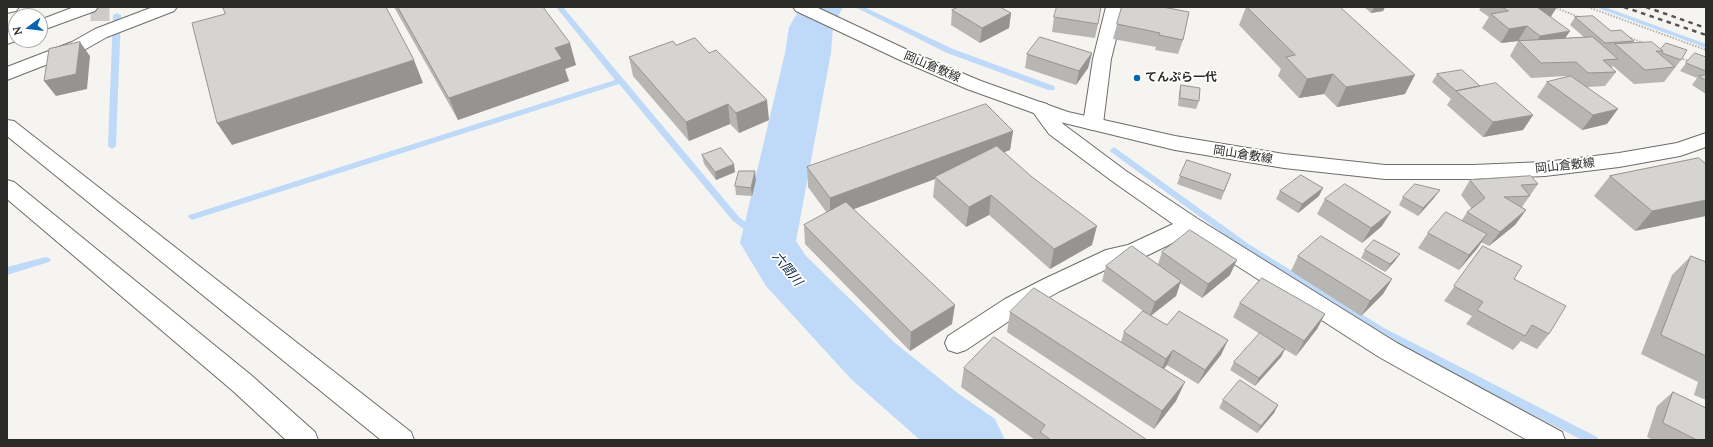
<!DOCTYPE html>
<meta charset="utf-8">
<style>
body{margin:0}
#map{position:relative;width:1713px;height:447px;overflow:hidden;background:#f6f4f0;font-family:Lora,serif}
canvas{display:block}
.frame{position:absolute;inset:0;border:8px solid #2b2b29;pointer-events:none}
.north{position:absolute;left:8px;top:8px;width:40px;height:40px;box-sizing:border-box;background:#fff;border:1px solid #aaaaa9;border-radius:50%;rotate:255deg;font-size:11px;font-weight:700;line-height:16px;text-align:center;color:#2b2b29}
.north::after{content:'';display:block;margin:auto;width:14px;height:18px;background:#0764b1;clip-path:polygon(50% 0,100% 100%,50% 72%,0 100%)}
</style>
<div id="map">
<canvas width="1713" height="447"></canvas>
<div class="frame"></div>
<div class="north">N</div>
</div>
<script>
const ctx = document.querySelector('canvas').getContext('2d');
ctx.lineJoin = 'round';
function fill(path, color) { ctx.fillStyle = color; ctx.fill(path, 'evenodd'); }
function strokePath(path, color, width, dash) { ctx.strokeStyle = color; ctx.lineWidth = width; ctx.lineCap = dash ? 'butt' : 'round'; ctx.setLineDash(dash || []); ctx.stroke(path); }
function drawText(font, color, halo, rows, align = 'center') {
  ctx.font = font + ' Lora,"Noto Sans JP",serif'; ctx.lineWidth = 3.5; ctx.setLineDash([]); ctx.textBaseline = 'middle'; ctx.strokeStyle = halo; ctx.fillStyle = color; for (const [text, x, y, turn = 0] of rows) {
    ctx.save(); ctx.translate(x, y); ctx.rotate((+turn || 0) * Math.PI / 180); ctx.textAlign = isNaN(turn) ? turn : align; if (halo) ctx.strokeText(text, 0, 0); ctx.fillText(text, 0, 0); ctx.restore();
  }
}
fill(new Path2D(`
 M556 7H563L739 217 771 241 773 243 771 245H765L733 221 619 84 195 219 192 220 188 217 189 215 615 80Z
 M855 7H864L953 49 1054 86 1055 88 1054 90H1048L947 53Z
 M1595 7H1605L1706 44V48Z
 M117 13 121 15 116 146 112 149 108 146 113 15Z
 M1114 147 1250 245 1384 328 1597 437 1599 440H1582L1376 334 1244 249 1111 152 1110 150Z
 M46 257 49 258 51 260 49 262 7 275V267Z`), '#bfdaf8');
fill(new Path2D(`
 M801 7H843L833 27 831 53 796 241 806 256 895 343 959 394 995 419 1005 440H920L851 379 766 286 740 243 785 53 789 27Z`), '#bfdaf8');
strokePath(new Path2D(`
 M100 7V21`), '#cdccc8', 19, [19, 10]);
const street = new Path2D(`
 M153 7H177L174 11 107 37 84 50 7 80V67L72 42 95 29Z
 M1106 7H1124L1111 59 1103 124 1100 128 1093 130 1086 128 1083 124 1093 59Z
 M1040 102 1047 104 1063 124 1126 171 1198 219 1397 343 1562 432 1565 440H1527L1379 357 1189 235 1140 259 1118 264 1060 291 1021 313 966 350 957 353 948 350 945 343 948 336 1005 299 1044 279 1106 250 1128 245 1173 224 1112 181 1049 134 1030 108 1033 104Z`);
const secondary = new Path2D(`
 M793 7H816L914 53 981 81 1068 112 1175 136 1284 154 1385 165H1473L1545 162 1619 153 1677 143 1706 133V147L1680 156 1619 167 1545 176 1473 179H1385L1284 168 1175 150 1056 121 967 89 902 61 796 11Z
 M7 120 14 121 411 432 414 440H381L7 136Z
 M7 180 14 182 251 375 315 432 318 440H286L233 391 7 199Z`);
const highway = new Path2D(`
 M7 7H19L16 11 7 13Z
 M74 7H98L95 11 40 31V20Z
 M16 30V40H19L7 44V32Z`);
strokePath(street, '#6d6c68', 2);
strokePath(secondary, '#6d6c68', 2);
strokePath(highway, '#6d6c68', 2);
strokePath(new Path2D(`
 M1554 7 1581 18
 M1588 7 1706 50
 M1628 37 1644 43
 M1680 58 1691 62`), '#b3b2ae', 2, [1.5, 1.5]);
fill(street, '#fff');
fill(secondary, '#fff');
fill(highway, '#fff');
strokePath(new Path2D(`
 M1624 7 1706 35
 M1646 7 1706 28`), '#565553', 2.5, [4.5, 4.5]);
fill(new Path2D(`
 M394 7H543L576 65 565 69 569 81 458 120Z
 M1122 7 1183 40 1178 54 1155 50 1156 47 1113 39 1117 24Z
 M1246 7H1340L1405 94 1337 107 1324 94 1299 98 1278 76 1281 69 1239 25Z
 M1364 7H1385L1383 11 1371 13Z
 M1481 7H1557L1551 17 1565 38 1584 37 1570 25 1575 17 1634 41 1632 43 1661 49 1681 60 1664 82 1634 84 1613 66 1611 68 1616 72 1605 86 1588 87 1607 124 1582 130 1537 97 1547 82 1567 77 1566 76 1531 78 1510 56 1518 41 1501 43 1482 28 1489 17 1479 10Z
 M952 10 1011 13 1009 28 980 43 951 25Z
 M1054 17 1098 24 1095 38 1052 32Z
 M676 45 769 120 739 133 730 124 689 141 633 76 629 57Z
 M1092 53 1088 68 1076 85 1025 68 1027 54Z
 M1706 57V73L1704 76 1706 75V94L1692 85 1697 78 1680 71 1686 63Z
 M1437 74 1480 86 1533 115 1523 130 1483 137 1447 105 1451 99 1432 82Z
 M1181 85 1199 101 1196 109 1178 106 1179 93Z
 M1013 131 1010 150 1004 152 1092 245 1050 269 989 215 966 227 933 197 935 179 853 209 952 324 910 351 805 244 804 225 827 213 808 187 807 167Z
 M702 155 735 172 716 180 704 164Z
 M1699 158 1635 231 1594 196 1610 176Z
 M1231 174 1221 200 1177 184 1180 176Z
 M756 180 752 196 736 195 735 186Z
 M1470 180 1538 184 1522 207 1526 210 1515 225 1489 246 1481 242 1459 270 1418 248 1428 233 1462 220 1467 212 1472 209 1461 195Z
 M1280 191 1319 196 1298 213 1276 199Z
 M1403 197 1434 198 1418 216 1399 205Z
 M1325 199 1382 226 1362 243 1317 214Z
 M1483 246 1514 279 1549 334 1537 349 1521 341 1513 350 1466 324 1472 316 1444 301Z
 M1365 250 1400 254 1394 262 1385 272 1361 258Z
 M1162 252 1230 275 1202 298 1180 283 1176 296 1151 316 1167 325 1221 355 1198 384 1167 365 1164 369 1176 401 1154 429 1007 332 1010 312 1121 342 1124 332 1143 311 1102 281 1106 266 1158 264Z
 M1298 256 1392 279 1383 294 1361 316 1291 271Z
 M1691 256 1706 262V400L1694 395 1698 382 1641 354 1672 275Z
 M1240 303 1325 314 1317 329 1296 356 1284 349H1285L1281 357 1255 386 1230 370 1234 362 1260 334 1233 317Z
 M964 368 1147 440H1035L961 387Z
 M1673 392 1706 440H1653L1647 437 1657 406Z
 M1223 400 1278 405 1274 413 1257 433 1219 408Z`), '#b7b6b3');
fill(new Path2D(`
 M1374 7H1385L1383 11 1371 13Z
 M1536 7H1557L1550 17Z
 M1011 13 1009 28 980 43 982 28Z
 M1527 26 1518 41 1501 43 1509 29Z
 M1570 31 1560 46 1530 51 1540 36Z
 M80 42 90 56 87 89 56 96 44 81Z
 M570 43 576 65 565 69 569 81 458 120 449 98 555 48Z
 M1092 53 1088 68 1076 85 1079 71Z
 M414 60 423 83 232 145 217 123Z
 M1333 74 1324 94 1299 98 1307 79Z
 M1415 75 1405 94 1337 107 1346 87Z
 M767 100 769 120 739 133 736 113Z
 M728 104 730 124 689 141 686 122Z
 M1618 109 1607 124 1582 130 1593 115Z
 M1533 115 1523 130 1483 137 1493 122Z
 M1013 131 1010 150 936 178 935 177V179L830 218V198Z
 M734 164 735 172 716 180 715 172Z
 M755 171 756 180 752 196 751 188Z
 M1323 188 1319 196 1298 213 1302 204Z
 M1440 190 1434 198 1418 216 1423 208Z
 M991 195 989 215 966 227 969 207Z
 M1706 200V216L1635 231 1652 211Z
 M1526 210 1515 225 1489 246 1500 232Z
 M1391 212 1382 226 1362 243 1371 228Z
 M1097 226 1092 245 1050 269 1054 249Z
 M1487 234 1477 249 1459 270 1469 255Z
 M1400 254 1394 262 1385 272 1390 264Z
 M1237 260 1230 275 1202 298 1208 284Z
 M1392 279 1383 294 1361 316 1370 301Z
 M1181 281 1176 296 1150 316 1155 302Z
 M955 305 952 324 910 351 911 332Z
 M1325 314 1317 329 1296 356 1304 341Z
 M1228 340 1221 355 1198 384 1205 370Z
 M1285 349 1281 357 1255 386 1259 378Z
 M1173 350 1167 365 1160 373 1166 359Z
 M1185 382 1176 401 1154 429 1162 411Z
 M1278 405 1274 413 1257 433 1261 426Z`), '#959492');
const building = new Path2D(`
 M223 7H386L414 60 217 123 192 23 225 14Z
 M398 7H543L570 43 555 48 562 59 449 98Z
 M959 7H1000L1011 13 982 28 952 10Z
 M1057 7H1101L1098 24 1054 17Z
 M1122 7H1163L1189 12 1183 40 1159 35 1160 33 1117 24Z
 M1247 7H1340L1415 75 1346 87 1333 74 1307 79 1286 57 1295 55Z
 M1502 7H1537L1570 31 1540 36 1527 26 1509 29 1491 14 1508 11Z
 M1593 16 1611 31 1621 30 1634 41 1605 43 1575 17Z
 M1040 37 1092 53 1079 71 1027 54Z
 M1593 37 1618 59 1603 60 1616 72 1588 73 1576 62 1541 63 1519 41Z
 M695 38 709 53 716 50 767 100 736 113 728 104 686 122 629 57 673 41 676 45Z
 M80 42 76 74 44 81 49 49Z
 M1652 42 1663 51H1656L1675 67 1645 70 1615 44Z
 M1666 43 1687 50 1681 60 1662 53 1663 51 1661 49Z
 M1695 53 1706 57V71L1686 63Z
 M1462 70 1480 86 1456 91 1437 74Z
 M1706 75V81L1699 76Z
 M1571 76 1618 109 1593 115 1547 82Z
 M1496 83 1533 115 1493 122 1456 91Z
 M1181 85 1200 88 1199 101 1180 98Z
 M986 104 1013 131 830 198 807 167Z
 M997 146 1032 177 1097 226 1054 249 991 195 969 207 935 177Z
 M721 148 734 164 715 172 702 155Z
 M1699 158 1706 164V200L1652 211 1610 176Z
 M1187 160 1231 174 1224 191 1180 176Z
 M739 171H755L751 188 735 186Z
 M1301 175 1323 188 1302 204 1280 191Z
 M1531 176 1538 184 1521 185 1530 196 1504 197 1526 210 1500 232 1467 212 1485 198 1470 180Z
 M1345 184 1391 212 1371 228 1325 199Z
 M1415 184 1440 190 1423 208 1403 197Z
 M846 202 955 305 911 332 804 225Z
 M1446 212 1487 234 1469 255 1428 233Z
 M1190 230 1237 260 1208 284 1162 252Z
 M1321 236 1392 279 1370 301 1298 256Z
 M1374 240 1400 254 1390 264 1365 250Z
 M1132 246 1181 281 1155 302 1106 266Z
 M1483 246 1522 266 1514 279 1566 306 1549 334 1532 325 1525 336 1477 310 1483 302 1454 286Z
 M1691 256 1706 262V356L1661 335Z
 M1262 278 1325 314 1304 341 1240 303Z
 M1034 288 1185 382 1162 411 1010 312Z
 M1143 311 1167 325 1179 311 1228 340 1205 370 1173 350 1166 359 1124 332Z
 M1260 333 1285 349 1259 378 1234 362Z
 M994 337 1147 440H1051L1040 432 1045 425 964 368Z
 M1240 380 1278 405 1261 426 1223 400Z
 M1673 392 1706 408V440H1697L1663 423Z`);
fill(building, '#d5d4d0');
strokePath(building, '#959492', 1);
for (const [x, y, r, color] of [
 [1137,78,4,"#0764b1"]
]) { const dot = new Path2D(); dot.arc(x, y, r, 0, 2 * Math.PI); ctx.fillStyle = color; ctx.fill(dot); strokePath(dot, '#fff', 1.5); }
drawText('12px', '#2b2b29', '#fff', [
 ["岡山倉敷線",932,67,23],
 ["岡山倉敷線",1243,155,9],
 ["岡山倉敷線",1565,166,-6]
]);
drawText('bold 12px', '#2b2b29', '#fff', [
 ["てんぷら一代",1145,78]
], 'left');
drawText('italic 13px', '#0f2b47', '#fff', [
 ["六間川",787,269,51]
]);
</script>
